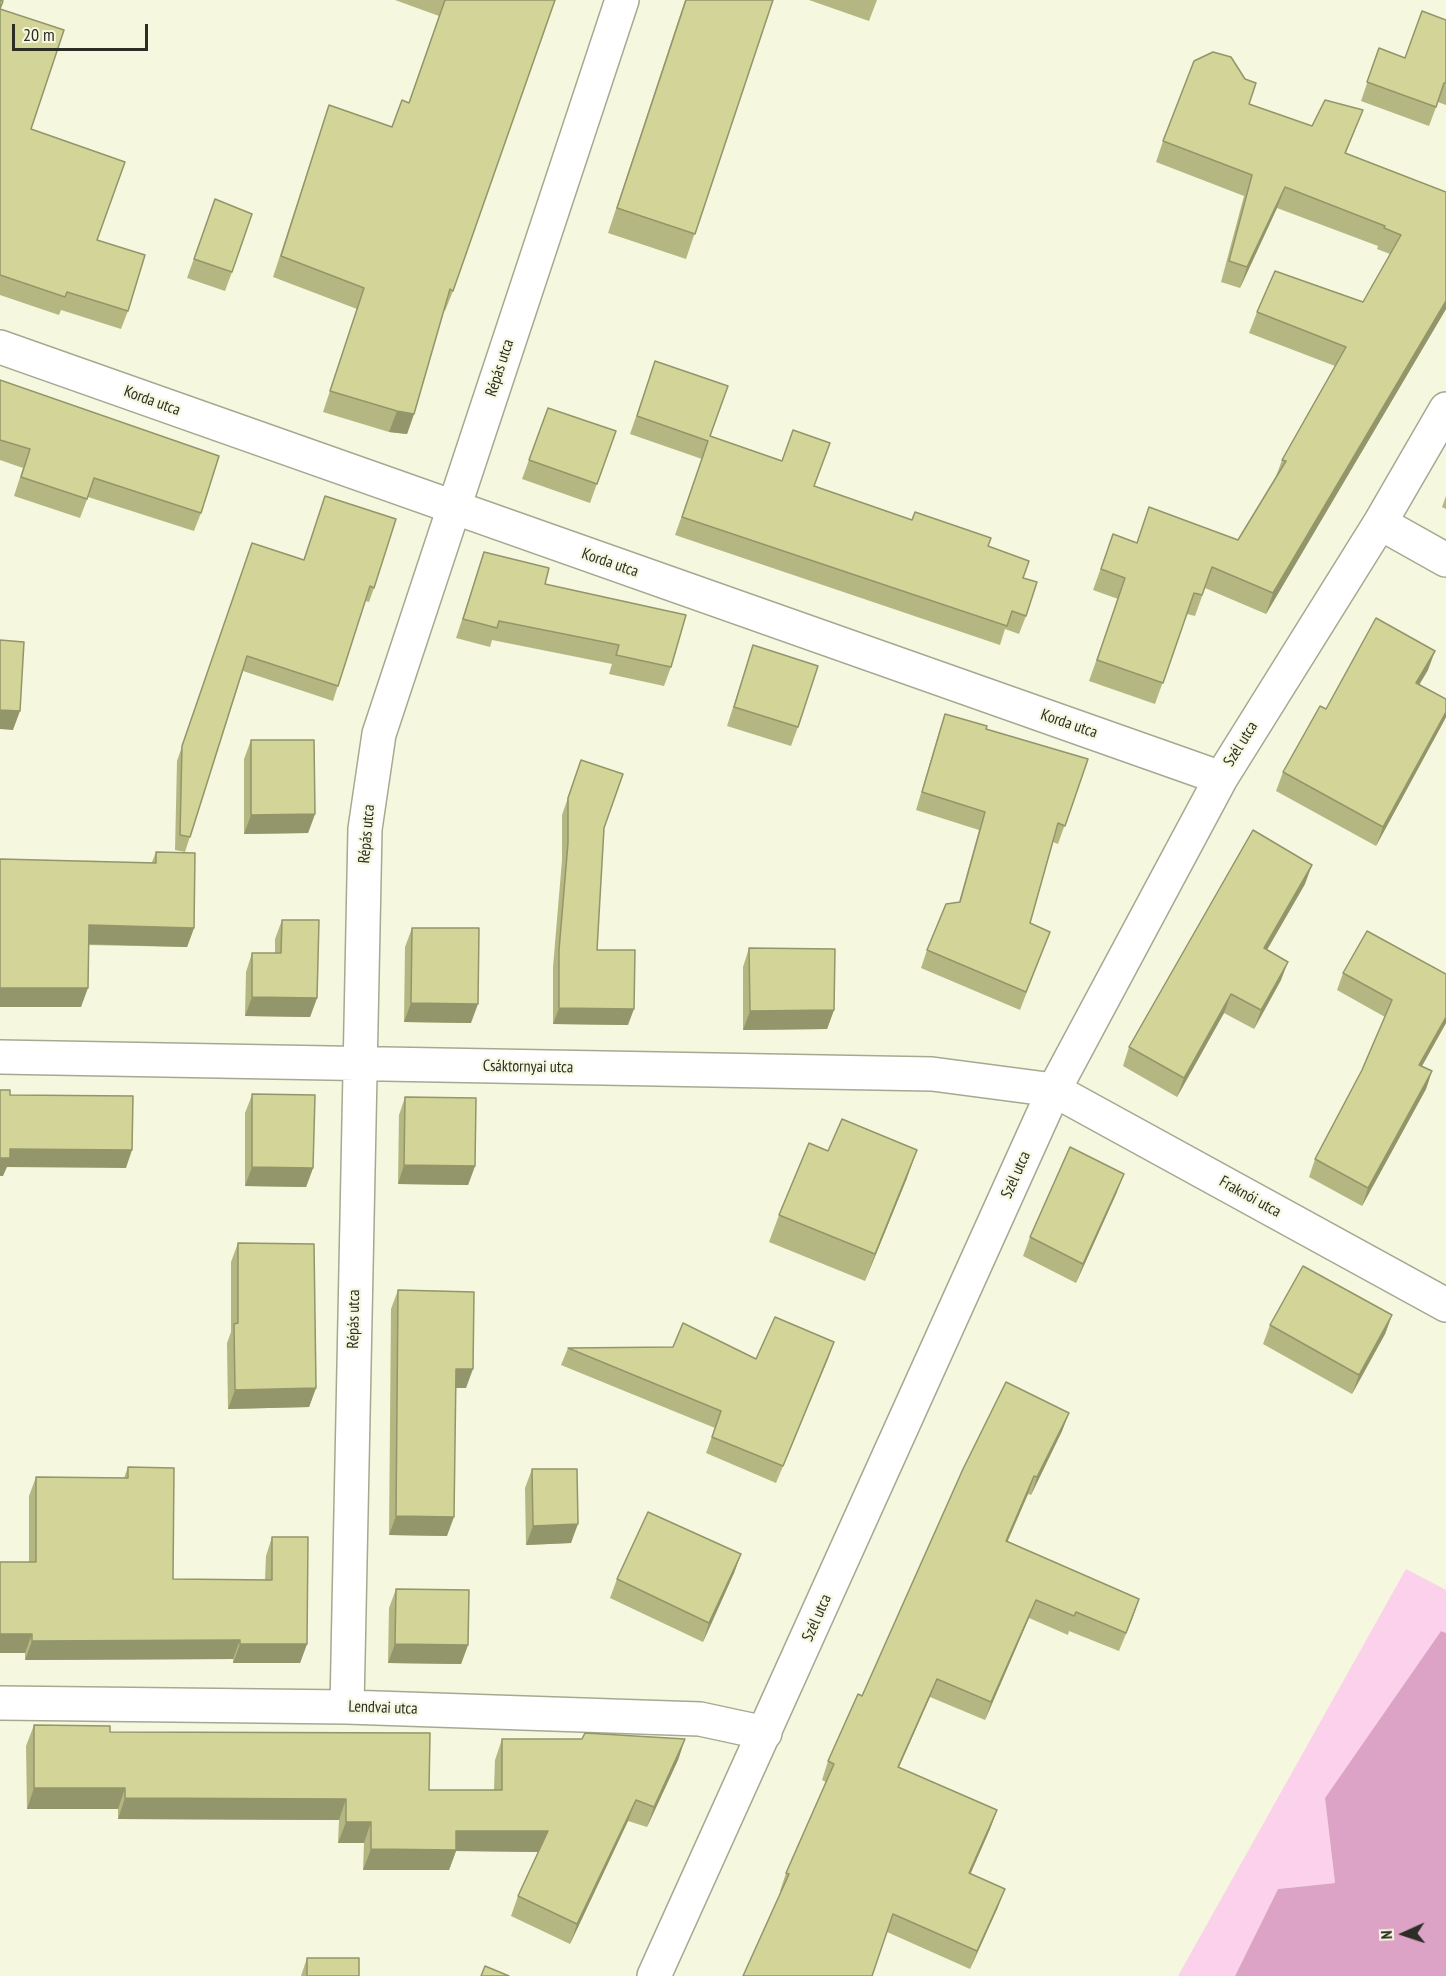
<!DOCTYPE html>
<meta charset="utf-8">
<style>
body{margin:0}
#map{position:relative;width:1446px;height:1976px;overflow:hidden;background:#f5f7de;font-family:"PT Sans Narrow",sans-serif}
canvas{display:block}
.north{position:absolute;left:1374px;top:1904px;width:60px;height:60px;-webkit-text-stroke:4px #f5f7de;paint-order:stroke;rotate:267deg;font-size:16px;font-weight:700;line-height:24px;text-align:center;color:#2c2d24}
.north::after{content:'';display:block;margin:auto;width:21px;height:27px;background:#2c2d24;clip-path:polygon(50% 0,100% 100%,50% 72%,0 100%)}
.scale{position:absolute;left:12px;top:24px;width:136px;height:27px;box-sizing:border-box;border:3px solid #2c2d24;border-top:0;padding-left:8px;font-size:18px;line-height:21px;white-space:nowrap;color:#2c2d24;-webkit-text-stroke:4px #f5f7de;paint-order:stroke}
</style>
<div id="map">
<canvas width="1446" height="1976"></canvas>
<div class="north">N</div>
<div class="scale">20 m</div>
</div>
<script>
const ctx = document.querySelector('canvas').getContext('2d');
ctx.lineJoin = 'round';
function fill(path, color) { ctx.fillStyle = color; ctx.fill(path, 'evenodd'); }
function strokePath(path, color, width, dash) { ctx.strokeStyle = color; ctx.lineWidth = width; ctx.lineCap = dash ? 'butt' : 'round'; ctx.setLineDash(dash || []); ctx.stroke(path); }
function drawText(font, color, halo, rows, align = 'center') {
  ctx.font = font + ' "PT Sans Narrow",sans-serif'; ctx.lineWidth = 4.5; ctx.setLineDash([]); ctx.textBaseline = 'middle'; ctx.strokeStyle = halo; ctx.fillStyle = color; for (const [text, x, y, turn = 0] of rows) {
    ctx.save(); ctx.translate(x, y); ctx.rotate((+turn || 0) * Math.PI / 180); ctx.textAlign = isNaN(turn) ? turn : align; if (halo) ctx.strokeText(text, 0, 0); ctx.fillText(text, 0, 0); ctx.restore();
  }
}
fill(new Path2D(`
 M1406 1569 1446 1590V1633L1441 1631 1325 1798 1335 1883 1278 1889 1235 1976H1178Z`), '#fbd1eb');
fill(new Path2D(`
 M1441 1631 1446 1633V1976H1235L1278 1889 1335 1883 1325 1798Z`), '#dca3c7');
const minor = new Path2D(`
 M0 347 1221 778
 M1380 523 1446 560
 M0 1057 932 1074 1054 1090 1446 1305
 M0 1703 347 1707 700 1719 765 1733
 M347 1707 365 829 379 734 622 0
 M654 1976 1054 1090 1221 778 1380 523 1446 409`);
strokePath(minor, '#a7a891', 36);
strokePath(minor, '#fff', 33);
fill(new Path2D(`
 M0 0V9L31 129 97 240 128 311 121 329 61 310 59 315 0 295Z
 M395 0H555L453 291 445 311 444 310 414 414 407 434 389 432 323 412 357 309 273 277 329 105 392 127 409 102 439 16Z
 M685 0H773L686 259 608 233Z
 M809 0H877L869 21Z
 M1446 20V105L1438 102 1429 126 1361 101 1379 48 1405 58Z
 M1245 79 1249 104 1312 126 1355 130 1346 153 1446 192V309L1266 614 1205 588 1195 616 1187 614 1155 704 1089 681 1118 599 1093 590 1113 534 1136 543 1238 540 1275 479 1282 460 1335 366 1249 333 1257 312 1363 302 1390 254 1377 249 1378 246 1277 208 1240 288 1221 282 1244 196 1156 162 1163 141Z
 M215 199 232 272 225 291 187 278Z
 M655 361 710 436 814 486 988 546 1023 578 1026 616 1019 634 1005 629 1000 645 675 535 702 459 630 434Z
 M0 380 201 513 194 531 88 497 80 518 14 496 23 468 0 460Z
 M548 408 616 431 590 503 522 479Z
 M325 496 374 588 369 602 365 601 333 701 243 671 185 852 175 850 177 761 252 543 304 560Z
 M1446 496V509L1442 507Z
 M484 552 545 584 671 667 664 686 609 674 612 664 492 640 490 647 456 638Z
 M753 645 798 727 791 746 727 726Z
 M1428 670 1419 684 1446 699V717L1376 846 1276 791 1283 772 1326 709Z
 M945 714 986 729 1088 759 1058 844 1053 842 1030 923 1050 932 1020 1010 921 968 927 950 959 902 979 830 916 810 939 732Z
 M251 740 315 814 308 833 244 834V759Z
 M581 760 604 828 597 950 628 1025 553 1024V967L562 860V815Z
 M156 852 194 928 187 947 88 945 81 1007H0L152 862Z
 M1305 884 1267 950 1281 980 1254 1029 1224 1013 1177 1097 1123 1066 1129 1047Z
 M282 920 317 998 310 1017 245 1016 246 972 252 953H275V939Z
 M412 928 471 1023 404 1022 405 947Z
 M749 948 834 1010 827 1029 743 1030V967Z
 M1343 973 1446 1023 1422 1066 1432 1071 1426 1089 1362 1206 1309 1177 1315 1159 1362 1070 1385 1017 1337 990Z
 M252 1095 313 1168 306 1187 245 1186V1113Z
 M405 1097 475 1166 468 1185 398 1184 399 1115Z
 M828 1151 907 1178 865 1281 769 1242 779 1215Z
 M1117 1192 1076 1283 1023 1256 1030 1237Z
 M238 1243 316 1388 309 1407 228 1409 227 1343 231 1332V1262Z
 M398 1290 466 1388H456L447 1536 389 1535 391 1309Z
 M1392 1315 1385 1334 1352 1394 1263 1344 1270 1325Z
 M834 1342 776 1483 706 1453 715 1428 561 1365 568 1348 756 1359Z
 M1069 1413 1062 1431 1031 1495 1028 1494 1007 1541 1139 1599 1119 1651 1069 1631 1068 1635 1029 1618 985 1720 930 1697 899 1767 997 1810 990 1829 970 1874 998 1907 970 1969 887 1932 780 1891 786 1873 826 1782 822 1780 828 1761 862 1696Z
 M128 1467 173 1579 265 1580 266 1556 272 1537 307 1644 300 1663H233V1659L25 1660V1653H0V1562H29V1496L36 1477 124 1478Z
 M532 1469 571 1543 526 1545 525 1488Z
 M741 1554 734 1573 703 1642 610 1598 617 1579Z
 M396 1589 468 1645 461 1664 388 1663 389 1608Z
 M34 1725 110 1732 429 1790H494L495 1760 502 1739H685L678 1760 647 1827 628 1821 570 1944 511 1916 518 1896 539 1852 456 1851 449 1870H363L364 1843H338L339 1820 118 1819V1809H27L26 1746Z
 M307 1958 359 1976H301Z`), '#b5b782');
fill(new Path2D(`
 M1285 187 1277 208 1240 288 1247 267Z
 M1446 301V309L1266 614 1273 593Z
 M397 411 414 414 407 434 389 432Z
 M1435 651 1428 670 1409 702 1416 683Z
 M0 710 20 711 13 730 0 729Z
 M1446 712V717L1444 721 1376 846 1383 827Z
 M315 814 308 833 244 834 251 815Z
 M1312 865 1305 884 1257 967 1264 948Z
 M89 925 194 928 187 947 82 944Z
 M1288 962 1281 980 1254 1029 1261 1010Z
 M0 988H88L81 1007H0Z
 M1231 994 1224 1013 1177 1097 1184 1078Z
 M252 997 317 998 310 1017 245 1016Z
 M411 1003 478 1004 471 1023 404 1022Z
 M559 1008 634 1009 628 1025 553 1024Z
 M834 1010 827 1029 743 1030 750 1011Z
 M1446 1017V1023L1413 1082 1419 1065Z
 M1432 1071 1426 1089 1362 1206 1368 1188Z
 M10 1149 132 1150 126 1168 7 1167 3 1176H0V1158Z
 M917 1150 907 1178 865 1281 875 1254Z
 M404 1165 475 1166 468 1185 398 1184Z
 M252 1167 313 1168 306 1187 245 1186Z
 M1124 1174 1117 1192 1076 1283 1083 1264Z
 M1392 1315 1385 1334 1352 1394 1359 1375Z
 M834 1342 828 1359 776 1483 783 1466Z
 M456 1369H473L466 1388H449Z
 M316 1388 309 1407 228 1409 235 1390Z
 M1069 1413 1062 1431 1031 1495 1037 1477Z
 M1034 1476 1028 1494 1000 1559 1006 1541Z
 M396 1516 454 1517 447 1536 389 1535Z
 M578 1524 571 1543 526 1545 533 1526Z
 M741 1554 734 1573 703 1642 709 1623Z
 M1139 1599 1133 1617 1119 1651 1126 1633Z
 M1036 1600 1029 1618 985 1720 991 1702Z
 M0 1634H32L25 1653H0Z
 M240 1640 233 1659 25 1660 32 1641Z
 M240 1644H307L300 1663H233Z
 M395 1644 468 1645 461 1664 388 1663Z
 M937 1679 930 1697 891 1785 898 1767Z
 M685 1739 678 1760 647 1827 654 1807Z
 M34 1788H125L118 1809H27Z
 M125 1798 346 1799 339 1820 118 1819Z
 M636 1800 628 1821 570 1944 577 1924Z
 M997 1810 990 1829 963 1891 969 1873Z
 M346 1822H371L364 1843H338Z
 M456 1831H548L541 1852 456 1851 449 1870H363L371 1849Z
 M1005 1889 998 1907 970 1969 977 1951Z`), '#93956a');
const building = new Path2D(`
 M0 0 3 1 0 9 64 30 31 129 125 162 97 240 145 255 128 311 67 292 65 297 0 275Z
 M445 0H555L453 291 450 289 414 414 397 411 330 391 364 288 281 256 329 105 392 127 402 100 409 103Z
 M686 0H773L695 234 617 208Z
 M1422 11 1446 20V83H1444L1436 107 1367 82 1379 48 1405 58Z
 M1213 52 1231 57 1245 79 1256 83 1249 104 1312 126 1325 100 1363 110 1345 153 1446 192V301L1273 593 1212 567 1202 595 1194 593 1163 683 1097 660 1125 578 1101 569 1113 534 1137 543 1149 507 1238 540 1286 461 1282 460 1346 347 1257 312 1275 271 1363 302 1401 235 1384 228 1385 226 1285 187 1247 267 1229 261 1252 175 1163 141 1194 61Z
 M215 199 252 214 232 272 194 259Z
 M655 361 728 386 710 436 782 461 793 430 830 443 814 486 912 520 915 512 991 538 988 546 1029 561 1023 578 1037 582 1026 616 1012 611 1007 626 682 517 708 441 637 416Z
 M0 380 219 456 201 513 94 478 87 499 21 477 30 449 0 440Z
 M548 408 616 431 597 484 529 460Z
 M325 496 396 519 374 588 370 586 338 686 247 656 190 837 180 835 182 746 252 543 304 560Z
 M484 552 549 568 545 584 686 615 671 667 616 655 619 645 499 621 497 628 463 619Z
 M1376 618 1435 651 1416 683 1446 699V712L1383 827 1283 772 1320 706 1326 709Z
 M0 640 24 642 20 711 0 710Z
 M753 645 818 666 798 727 734 707Z
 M945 714 987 726 986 729 1088 759 1065 826 1058 823 1030 923 1050 932 1026 992 927 950 946 904 960 902 985 812 922 792Z
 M251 740H314L315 814 251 815Z
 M581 760 623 774 604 828 597 950H635L634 1009 559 1008V950L568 843V798Z
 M1253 830 1312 865 1264 948 1288 962 1261 1010 1231 994 1184 1078 1129 1047Z
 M156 852 195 853 194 928 89 925 88 988H0V859L156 863Z
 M282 920H319L317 998 252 997V953H281Z
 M412 928H479L478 1004 411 1003Z
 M1367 931 1446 974V1017L1419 1065 1432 1071 1368 1188 1315 1159 1362 1070 1392 1000 1343 973Z
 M749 948 835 949 834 1010 750 1011Z
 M0 1090H10V1095L133 1096 132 1150 10 1149V1158H0Z
 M252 1094 315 1095 313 1168 252 1167Z
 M405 1097 476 1098 475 1166 404 1165Z
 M842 1119 917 1150 875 1254 779 1215 809 1143 828 1151Z
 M1070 1147 1124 1174 1083 1264 1030 1237Z
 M238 1243 314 1244 316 1388 235 1390 234 1324 238 1323Z
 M1303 1266 1392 1315 1359 1375 1270 1325Z
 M398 1290 474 1292 473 1369H456L454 1517 396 1516Z
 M775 1317 834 1342 783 1466 712 1437 721 1411 568 1348 673 1347 683 1323 756 1359Z
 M1006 1382 1069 1413 1037 1477 1034 1476 1006 1541 1139 1599 1126 1633 1076 1612 1074 1616 1036 1600 991 1702 937 1679 898 1767 997 1810 969 1873 1005 1889 977 1951 893 1914 872 1976H743L789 1874 786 1873 834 1764 828 1761 858 1694 862 1696 963 1469Z
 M128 1467 174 1468 173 1579 272 1580V1537H308L307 1644H240V1640L32 1641V1634H0V1562H36V1477L128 1478Z
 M532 1469H577L578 1524 533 1526Z
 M648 1512 741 1554 709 1623 617 1579Z
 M396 1589 469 1590 468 1645 395 1644Z
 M34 1725 110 1726V1732L430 1733 429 1790H502V1739H582L585 1733 685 1739 654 1807 636 1800 577 1924 518 1896 548 1831H456V1850L371 1849V1822H346V1799L125 1798V1788H34Z
 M307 1958H359V1976H307Z
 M485 1966 509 1976H481Z`);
fill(building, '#d2d597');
strokePath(building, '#93956a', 1.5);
drawText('16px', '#2c2d24', '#f5f7de', [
 ["Répás utca",500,368,-72],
 ["Korda utca",152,401,20],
 ["Korda utca",610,563,19],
 ["Korda utca",1069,724,19],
 ["Szél utca",1241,744,-58],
 ["Répás utca",367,834,-85],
 ["Csáktornyai utca",528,1067,1],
 ["Szél utca",1016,1175,-66],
 ["Fraknói utca",1250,1197,29],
 ["Répás utca",354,1319,-89],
 ["Szél utca",817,1618,-66],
 ["Lendvai utca",383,1708,2]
]);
</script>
